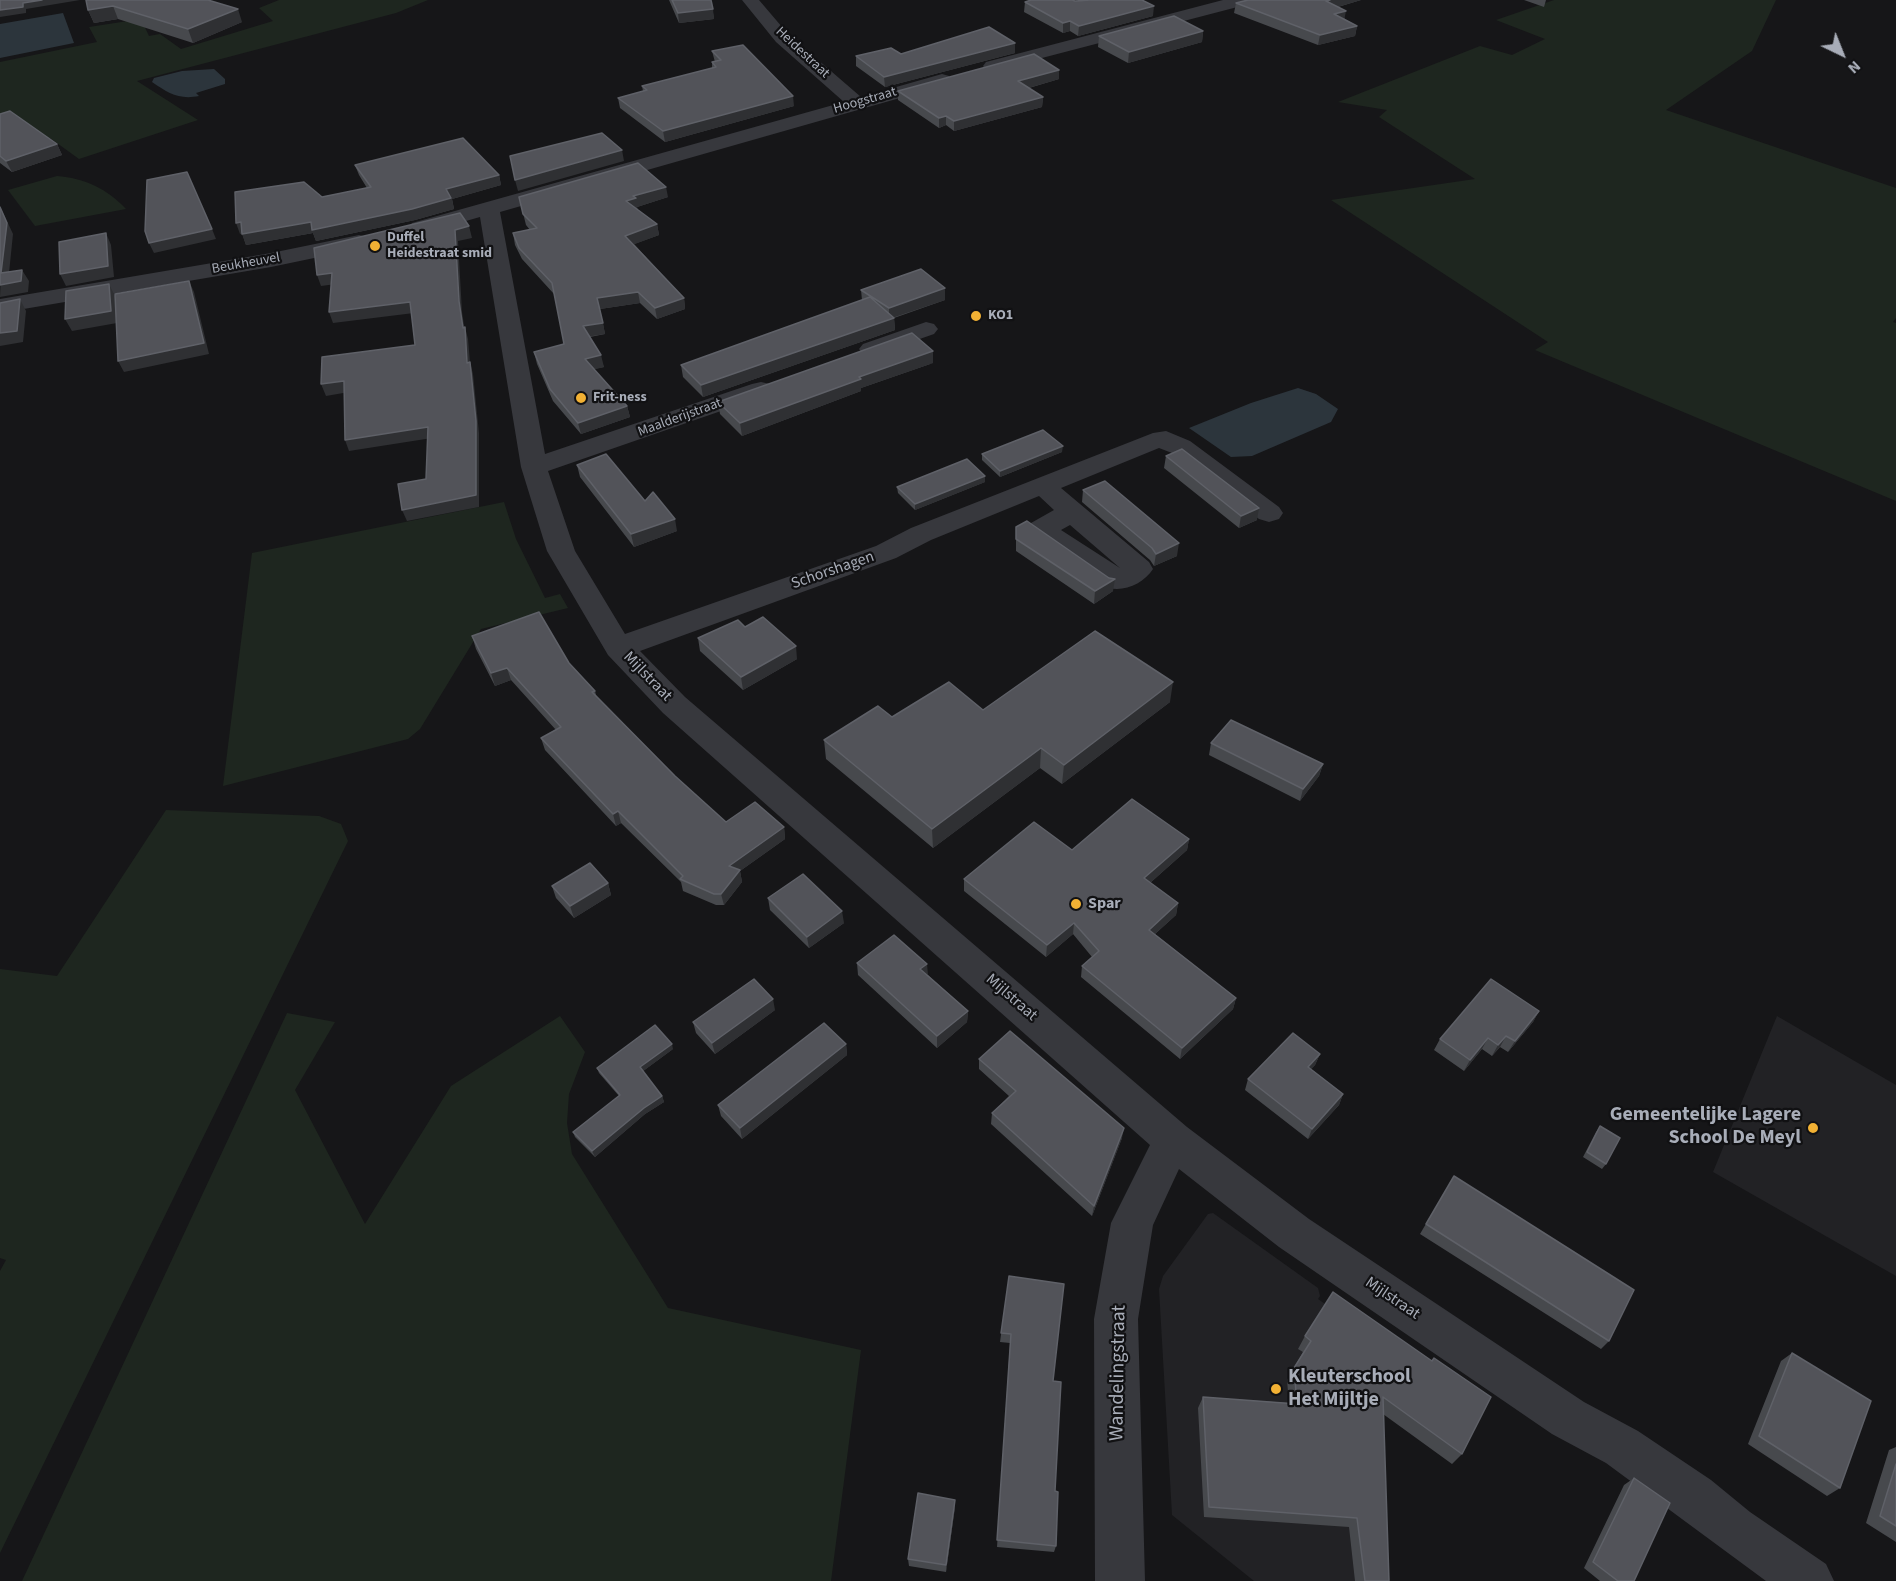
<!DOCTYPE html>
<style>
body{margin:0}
#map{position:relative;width:1896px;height:1581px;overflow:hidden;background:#161618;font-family:"Source Sans 3",sans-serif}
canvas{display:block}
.north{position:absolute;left:1812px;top:24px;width:60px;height:60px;-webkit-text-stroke:4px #111113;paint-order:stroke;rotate:137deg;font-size:16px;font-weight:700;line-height:24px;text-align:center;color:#a8adb8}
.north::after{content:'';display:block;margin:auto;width:21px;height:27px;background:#a8adb8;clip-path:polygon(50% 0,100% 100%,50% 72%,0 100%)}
</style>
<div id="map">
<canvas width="1896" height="1581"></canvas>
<div class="north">N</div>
</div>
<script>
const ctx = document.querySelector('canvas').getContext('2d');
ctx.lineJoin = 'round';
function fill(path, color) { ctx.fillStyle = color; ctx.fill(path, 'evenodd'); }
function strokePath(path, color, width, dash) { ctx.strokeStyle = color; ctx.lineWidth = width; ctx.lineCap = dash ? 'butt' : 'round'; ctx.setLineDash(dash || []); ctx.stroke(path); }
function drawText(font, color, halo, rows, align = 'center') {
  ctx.font = font + ' "Source Sans 3",sans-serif'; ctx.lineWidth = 4.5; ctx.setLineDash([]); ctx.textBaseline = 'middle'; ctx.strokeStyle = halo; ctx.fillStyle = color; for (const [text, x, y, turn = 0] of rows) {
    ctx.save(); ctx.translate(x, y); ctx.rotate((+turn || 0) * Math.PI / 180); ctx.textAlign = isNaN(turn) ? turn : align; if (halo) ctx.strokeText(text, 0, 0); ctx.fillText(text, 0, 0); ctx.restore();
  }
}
fill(new Path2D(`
 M1777 1016 1896 1085V1276L1713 1172Z
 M1213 1213 1318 1288 1320 1296 1318 1299 1404 1360 1375 1413 1380 1581H1254L1172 1515 1159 1289 1163 1276 1208 1214Z`), '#222225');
fill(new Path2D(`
 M279 0H428L396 13 137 81 198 120 79 159 50 138 0 154V62L97 42 89 27 141 19 149 36 160 34 181 49 273 21 259 8Z
 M1554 0H1776L1752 51 1666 110 1896 188V318L1893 322 1896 323V501L1535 350 1548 342 1331 200 1475 179 1379 117 1387 110 1338 102 1480 46 1512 55 1545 39 1496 20Z
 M57 176C84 178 108 189 126 209L35 226 8 190Z
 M504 502 516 539 545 598 560 594 568 608 481 629 420 729 408 739 223 786 252 553Z
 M166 810 319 816 341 824 348 841 0 1553V1271L6 1260 0 1258V969L57 976Z
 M287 1013 335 1022 295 1090 365 1224 451 1086 560 1016 585 1052 569 1094 567 1123 572 1154 668 1308 861 1350 831 1581H22Z`), '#1e261f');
fill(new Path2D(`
 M63 13 74 43 0 58V24Z
 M214 69 225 79V84L196 93 199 96C179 100 168 93 152 82L154 78 182 71Z
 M1298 388 1316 394 1338 409 1331 422 1252 456 1231 457 1189 428 1251 403Z`), '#2c353c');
fill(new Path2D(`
 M742 0H759L788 34 861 97 942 74 949 76 951 80 949 84 500 212 545 454 752 384 761 382 770 384 773 389 770 394 548 471 575 551 625 634 876 546 911 528 1153 433 1166 431 1190 441 1279 507 1283 513 1279 519 1269 522 1259 519 1172 453 1159 448 1061 488 1149 562 1153 569C1144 583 1125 592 1109 588L1031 535 1027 529 1031 523 1054 510 1039 496 931 540 896 558 640 651 685 697 1187 1127 1309 1219 1584 1402 1638 1431 1711 1480 1750 1512 1826 1564 1834 1581H1766L1606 1463 1552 1434 1279 1247 1179 1169 1153 1225 1138 1319 1145 1581H1095L1094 1319 1111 1223 1150 1145 663 713 608 655 547 551 521 467 480 217 420 234 412 233 409 228 412 223 844 102 776 42ZM1070 525 1120 568 1061 530Z
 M1223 0H1251L1249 4 992 71 986 70 983 66 986 62Z
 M359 235 367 237 370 242 367 247 271 267 0 313V299L271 253Z
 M926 322 934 324 938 329 934 334 871 356 863 354 859 349 863 344Z`), '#37383d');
fill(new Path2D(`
 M86 0 242 22 193 43 118 19 94 23 88 10Z
 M669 0H711L714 19 679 23Z
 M1248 0H1361L1338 7 1345 19 1357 26 1355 36 1318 45 1234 13 1236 3Z
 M1524 0H1546L1544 7Z
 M1075 1 1153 16 1078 36 1070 31 1063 33 1024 12 1025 2Z
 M1203 31 1202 42 1128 63 1098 47 1099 36Z
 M712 51 794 106 665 142 620 108 618 98 643 91 642 86 712 68V62H715Z
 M1015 53 885 87 856 66V56L901 54Z
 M1059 70V79L1029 88 1043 97 1042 107 954 131 946 125 939 128 898 100V91Z
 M0 114 57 144 62 155 12 172 0 163Z
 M355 165 499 175 501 185 452 199 454 209 415 220 316 241 313 233 246 245 242 233 240 234 322 197 367 188 359 175Z
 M519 197H668L637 207V209L657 224 659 235 634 244 684 298 685 309 657 319 640 303 600 309 605 334 590 337 604 367 594 369 627 406 630 417 581 434 553 401 537 364 534 352 564 344 554 294 522 259 515 245 513 233 530 230 526 225Z
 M945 288V300L894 318 895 330 703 397 683 377 681 365 862 300 861 290Z
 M933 363 861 388V391L742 436 720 414 718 402Z
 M1062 452 1000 477 982 460V454Z
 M1166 456 1257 520 1239 528 1164 468Z
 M577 465 645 501 677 531 634 547 580 477Z
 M985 482 915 510 898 493 897 487Z
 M1083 490 1177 556 1154 566 1150 560 1082 502Z
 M1016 527 1113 591 1094 604 1016 551Z
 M745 627 797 659 743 690 700 651 698 638Z
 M472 636 569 663 595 691 596 695 675 776 726 822 784 827 785 839 740 871 742 882 724 905H716L683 891 681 882 621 823 616 826 545 750 541 738 556 730 511 680 495 686 476 649Z
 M1170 702 1062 784 1040 768 933 848 826 759 824 740 892 717 983 710Z
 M1211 743 1323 764 1319 776 1300 801 1209 755Z
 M1189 839 1187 850 1150 883 1178 903 1176 915 1155 934 1236 998 1233 1009 1180 1059 1081 977 1082 966 1092 957 1073 934 1046 957 964 891V879L1072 850Z
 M608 883 611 895 574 918 556 898 552 886Z
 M768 898 844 923 809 948 770 910Z
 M857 963 928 975 968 1011 967 1022 937 1048 858 975Z
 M775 1010 715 1054 696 1033 693 1022Z
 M1539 1011 1533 1022 1508 1052 1500 1047 1492 1056 1482 1049 1464 1071 1434 1050 1440 1039Z
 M846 1044 847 1055 742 1139 721 1116 718 1105Z
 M673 1049 643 1071 662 1096 664 1102 645 1114 595 1157 575 1137 573 1132 619 1096 599 1073 597 1068Z
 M1320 1054 1315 1065 1311 1069 1343 1094 1339 1105 1308 1139 1245 1090 1248 1079Z
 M979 1059 1122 1138 1092 1216 991 1124 992 1113 1009 1096 979 1069Z
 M1600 1126 1606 1164 1602 1169 1583 1157 1596 1132Z
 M1454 1176 1609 1341 1601 1349 1420 1234Z
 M1009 1276 1053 1381 1056 1546 1054 1552 997 1547 1010 1343 1000 1342Z
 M1305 1336 1431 1361 1434 1358 1462 1454 1452 1464 1383 1414 1389 1581H1355L1349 1527 1204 1517 1198 1408 1203 1397 1289 1403 1287 1380 1303 1352 1298 1349Z
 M1792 1353 1840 1488 1827 1496 1748 1444 1781 1361Z
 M1896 1447V1542L1866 1523 1889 1450Z
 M1634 1478V1581H1600L1584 1568 1624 1485Z
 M955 1507 946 1572 909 1566 908 1559Z`), '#47494d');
fill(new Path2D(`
 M42 0H80L26 9V13L0 17V10L23 3Z
 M1330 0H1361L1324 11 1326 1Z
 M113 6 118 19 94 23 88 10Z
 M1154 6 1153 16 1078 36 1079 26Z
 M238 9 242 22 193 43 188 29Z
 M713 9 714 19 679 23 678 13Z
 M1346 11 1344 21 1334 14Z
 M1070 21V31L1063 33V23Z
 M1357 26 1355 36 1318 45 1320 35Z
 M1203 31 1202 42 1128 63 1129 52Z
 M1015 43V53L885 87 884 77Z
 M1059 70V79L1018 91V81Z
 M793 96 794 106 665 142 663 131Z
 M1043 97 1042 107 954 131V121Z
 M946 116V125L939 128V118Z
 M57 144 62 155 12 172 6 161Z
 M622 150 624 161 518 191 515 180Z
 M499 175 501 185 452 199 454 209 415 220 316 241 313 233 246 245 242 234 311 222 446 189Z
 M666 187 668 197 637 207 638 209 628 212 626 201 633 196Z
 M0 206 13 234 8 283 22 270 29 281 28 292 0 297 1 273Z
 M241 222 245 233 240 234 236 223Z
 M657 224 659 235 627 247 625 236Z
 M469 226 472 238 458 241 462 312 465 332V327L468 339 470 362 473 374 479 433V507L407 521 402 510 476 495 467 363 459 301 455 230Z
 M212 229 216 239 154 253 149 243Z
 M106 233 111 245 114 277 66 286 60 274Z
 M332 273 336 284 321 286 317 275Z
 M189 281 194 292 209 354 124 372 118 361Z
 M109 284 115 296 117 323 72 331 65 319Z
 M945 288V300L889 319V308Z
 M638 292 640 303 600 309 597 298Z
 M684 298 685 309 657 319 655 308Z
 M20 299 26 311 23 342 0 346V333Z
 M410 302 414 313 333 323 329 312Z
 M894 318 895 330 703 397 701 385Z
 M603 323 605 334 586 337 583 326Z
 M933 351V363L861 388V391L742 436 740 423 859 377Z
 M601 355 604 367 588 371 585 359Z
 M344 381 349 392 326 396 321 384Z
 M627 406 630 417 581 434 578 423Z
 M428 427 432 438 349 451 345 440Z
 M1063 446 1062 452 1000 477V471Z
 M985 476V482L915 510V504Z
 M1259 508 1257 520 1239 528 1241 516Z
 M675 519 677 531 634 547 631 534Z
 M1179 543 1177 556 1154 566 1156 554Z
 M1115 579 1113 591 1094 604 1095 591Z
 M796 646 797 659 743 690 741 677Z
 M507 668 511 680 495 686 491 673Z
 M1173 682 1170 702 1062 784 1064 765Z
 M1041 748 1040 768 933 848 932 829Z
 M1323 764 1319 776 1300 801 1303 789Z
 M618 811 621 823 616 826 613 814Z
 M784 827 785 839 740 871 742 882 724 905 721 894 729 866Z
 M1189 839 1187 850 1142 890 1144 878Z
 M608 883 611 895 574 918 570 906Z
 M1178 903 1176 915 1147 941 1149 930Z
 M842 911 844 923 809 948 807 937Z
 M1074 923 1073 934 1046 957 1047 945Z
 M927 964 928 975 921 981 920 969Z
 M1236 998 1233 1009 1180 1059 1182 1048Z
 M773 999 775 1010 715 1054 712 1043Z
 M968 1011 967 1022 937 1048V1036Z
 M1539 1011 1533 1022 1508 1052 1515 1041Z
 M1506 1036 1500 1047 1492 1056 1498 1045Z
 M1488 1038 1482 1049 1464 1071 1470 1060Z
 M672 1044 673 1049 642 1072 640 1067Z
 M846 1044 847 1055 742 1139 740 1128Z
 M1320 1054 1315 1065 1304 1078 1308 1067Z
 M1343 1094 1339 1105 1308 1139 1312 1129Z
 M662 1096 664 1102 645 1114 595 1157 592 1151 644 1108Z
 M1124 1128 1122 1138 1092 1216 1094 1206Z
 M955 1500V1507L946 1572V1565Z`), '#2f3033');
const building = new Path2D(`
 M0 0H42L23 3V7L0 10Z
 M86 0H208L238 9 188 29 113 6 88 10Z
 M672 0H711L713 9 678 13Z
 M1031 0H1072L1075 1 1091 0H1142L1154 6 1079 26 1070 21 1063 23 1025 2Z
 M1248 0H1330L1326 1 1346 11 1334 14 1357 26 1320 35 1236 3Z
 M1174 16 1203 31 1129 52 1099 36Z
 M989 27 1015 43 884 77 856 56 891 48 901 54Z
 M743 45 793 96 663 131 618 98 647 90 642 86 716 67 712 62 721 60 712 51Z
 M1034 54 1059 70 1018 81 1043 97 954 121 946 116 939 118 898 91Z
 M10 111 57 144 6 161 0 156V114Z
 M602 133 622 150 515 180 510 156Z
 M463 138 499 175 446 189 451 198 412 209 312 230 311 222 242 234 241 222 236 223 235 192 304 182 322 197 371 187 355 165Z
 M638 163 666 187 633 196 636 198 626 201 657 224 625 236 684 298 655 308 638 292 597 298 603 323 583 326 601 355 585 359 627 406 578 423 550 389 534 352 564 344 552 283 519 248 513 233 537 228 523 214 519 197Z
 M187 172 212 229 149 243 145 231 147 180Z
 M0 207 7 223 1 273 22 270 21 281 0 285Z
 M460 213 469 226 455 230 459 301 463 328 465 327 467 363 470 362 476 421V495L402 510 398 484 426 479 428 427 345 440 344 381 321 384 322 357 415 345 410 302 329 312 332 273 317 275 314 248Z
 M106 233 108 266 60 274 59 242Z
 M921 269 945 288 889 308 861 290Z
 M189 281 204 343 118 361 115 294Z
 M109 284 111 311 65 319 66 291Z
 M870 297 894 318 701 385 681 365Z
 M20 299 17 331 0 333V303Z
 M912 333 933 351 859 377 861 379 740 423 718 402Z
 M1043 430 1063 446 1000 471 982 454Z
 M1182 449 1259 508 1241 516 1166 456Z
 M606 454 645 501 653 492 675 519 631 534 577 465Z
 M967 459 985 476 915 504 897 487Z
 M1105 481 1179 543 1156 554 1152 548 1083 490Z
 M1027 521 1109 578 1115 579 1095 591 1016 539V527Z
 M539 612 569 663 595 691 592 692 675 776 726 822 755 802 784 827 729 866 740 870 721 894H714L680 879 683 876 618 811 613 814 541 738 561 727 507 668 491 673 472 636Z
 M763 617 796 646 741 677 698 638 738 620 745 627Z
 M1095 631 1173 682 1064 765 1041 748 932 829 824 740 878 706 892 717 949 682 983 710Z
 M1231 720 1323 764 1303 789 1211 743Z
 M1132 799 1189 839 1144 878 1178 903 1149 930 1236 998 1182 1048 1082 966 1099 951 1074 923 1047 945 964 879 1034 822 1072 850Z
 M590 863 608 883 570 906 552 886Z
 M803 874 842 911 807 937 768 898Z
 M894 935 927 964 920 969 968 1011 937 1036 857 963Z
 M754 979 773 999 712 1043 693 1022Z
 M1491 979 1539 1011 1515 1041 1506 1036 1498 1045 1488 1038 1470 1060 1440 1039Z
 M824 1023 846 1044 740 1128 718 1105Z
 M655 1025 672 1044 640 1067 662 1096 644 1108 592 1151 573 1132 620 1095 597 1068Z
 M1010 1031 1124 1128 1094 1206 992 1113 1016 1091 979 1059Z
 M1293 1033 1320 1054 1308 1067 1343 1094 1312 1129 1248 1079Z
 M1600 1126 1620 1138 1606 1164 1587 1152Z
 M1454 1176 1634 1290 1609 1341 1426 1224Z
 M1009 1276 1064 1284 1053 1381 1061 1382 1055 1491 1058 1492 1056 1546 997 1540 1011 1334 1001 1333Z
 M1333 1292 1432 1361 1434 1358 1491 1397 1462 1454 1383 1397 1389 1581H1365L1357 1518 1209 1507 1203 1397 1297 1404 1294 1368 1311 1341 1305 1336Z
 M1792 1353 1871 1401 1840 1488 1759 1436Z
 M1896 1464V1526L1880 1516Z
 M1634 1478 1670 1503 1634 1581H1618L1593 1562Z
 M918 1493 955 1500 946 1565 908 1559Z`);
fill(building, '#525359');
strokePath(building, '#5f6168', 1.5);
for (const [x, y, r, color] of [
 [375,246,6,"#f2b134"],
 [976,316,6,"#f2b134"],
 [581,398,6,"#f2b134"],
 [1076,904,6,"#f2b134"],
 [1813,1128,6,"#f2b134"],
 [1276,1389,6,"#f2b134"]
]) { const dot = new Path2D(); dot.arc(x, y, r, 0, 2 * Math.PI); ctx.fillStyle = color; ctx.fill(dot); strokePath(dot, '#111113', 2); }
drawText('14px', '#a8adb8', '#111113', [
 ["Heidestraat",802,53,43],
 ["Hoogstraat",865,101,-16],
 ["Beukheuvel",246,264,-10],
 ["Maalderijstraat",680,418,-20]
]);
drawText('bold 14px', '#a8adb8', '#111113', [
 ["Duffel",387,238],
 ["Heidestraat smid",387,254],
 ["KO1",988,316],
 ["Frit-ness",593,398]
], 'left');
drawText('16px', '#a8adb8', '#111113', [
 ["Schorshagen",833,571,-19],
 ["Mijlstraat",647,677,46],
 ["Mijlstraat",1011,998,41],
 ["Mijlstraat",1392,1299,34]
]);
drawText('bold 16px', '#a8adb8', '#111113', [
 ["Spar",1088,904]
], 'left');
drawText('bold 20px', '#a8adb8', '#111113', [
 ["Gemeentelijke Lagere",1801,1116],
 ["School De Meyl",1801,1139],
 ["Kleuterschool",1288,1378,"left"],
 ["Het Mijltje",1288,1401,"left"]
], 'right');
drawText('20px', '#a8adb8', '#111113', [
 ["Wandelingstraat",1119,1373,-89]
]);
</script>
